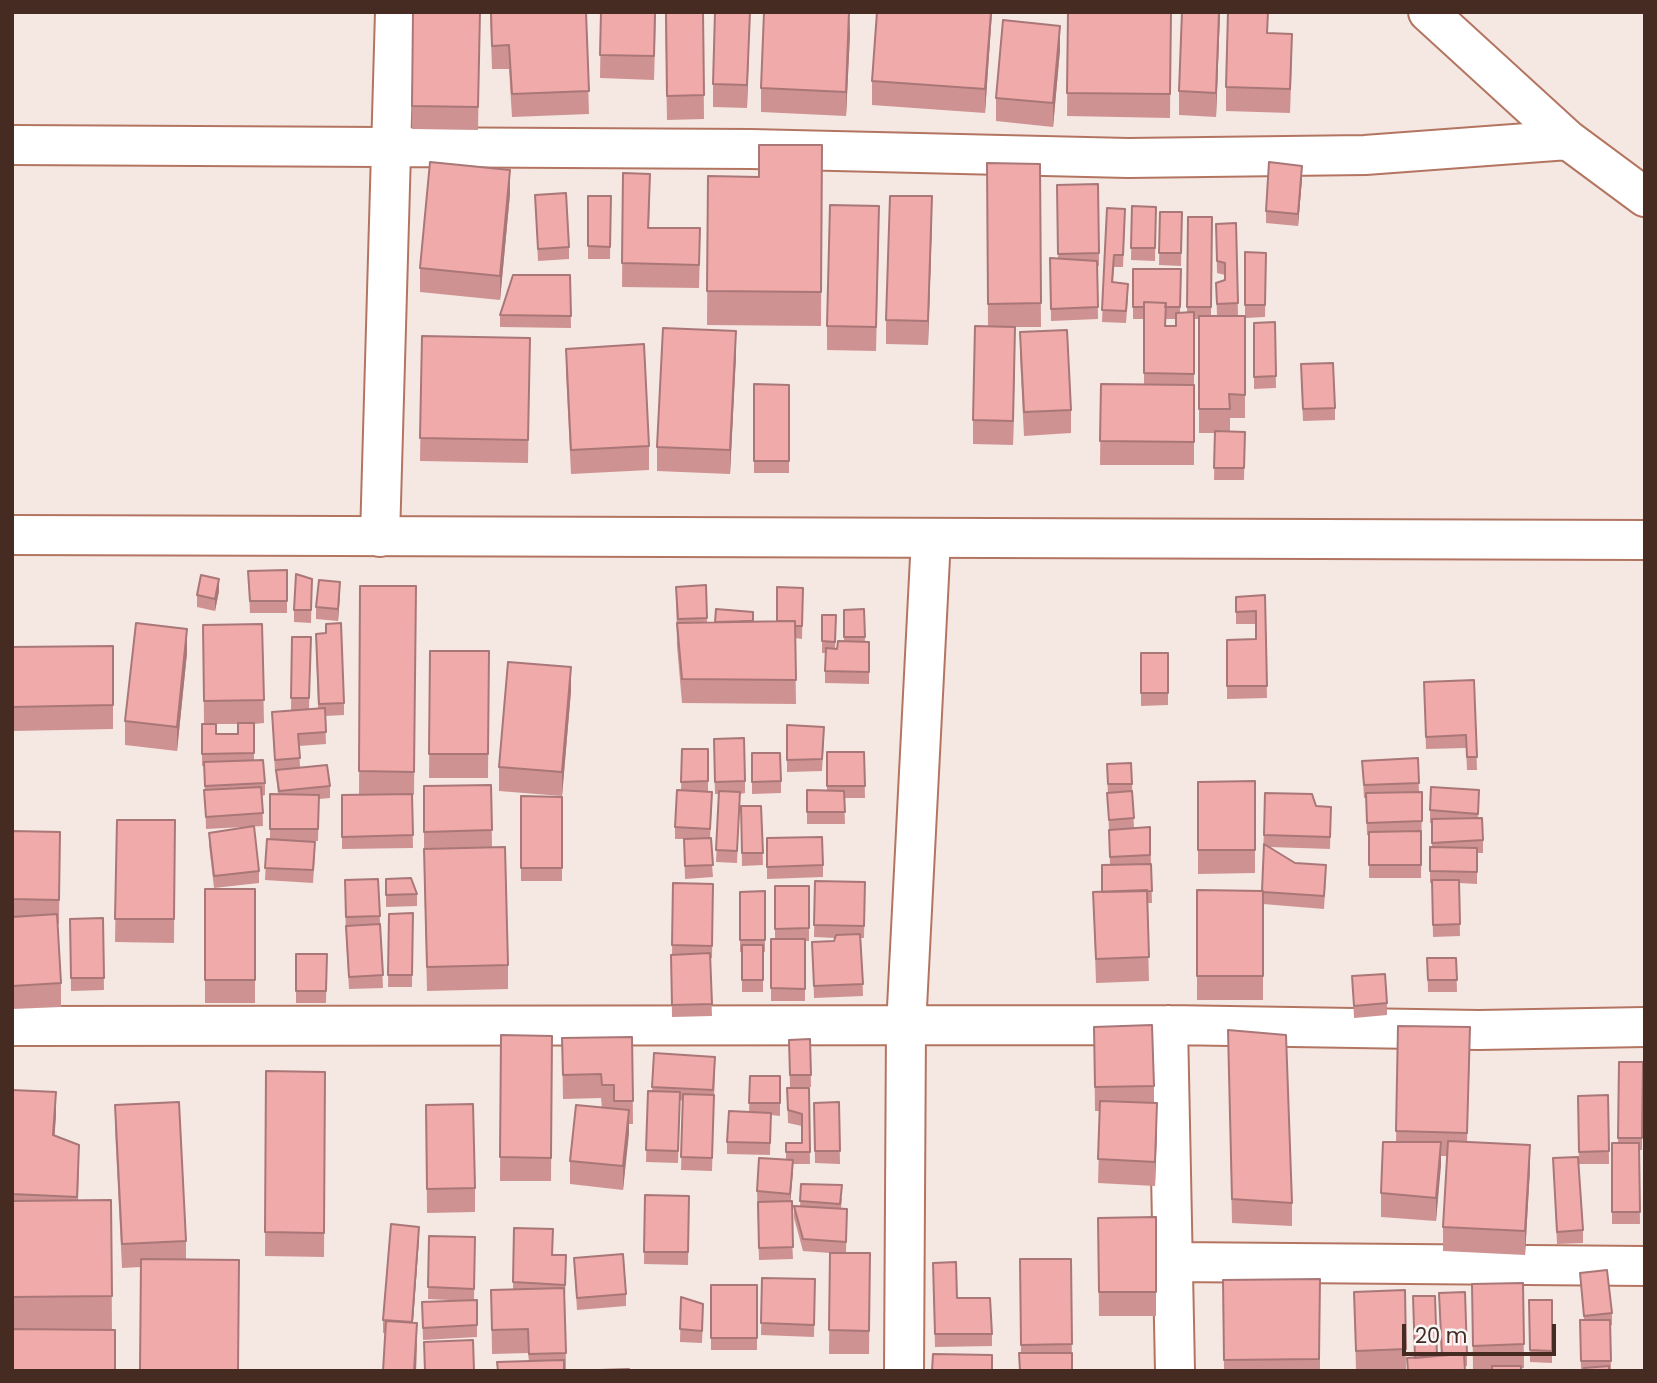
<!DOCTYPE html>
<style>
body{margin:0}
#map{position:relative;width:1657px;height:1383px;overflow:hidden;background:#f5e7e2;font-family:Poppins,sans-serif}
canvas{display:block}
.frame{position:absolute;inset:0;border:14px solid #452b22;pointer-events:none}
.scale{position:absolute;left:1402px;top:1324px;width:154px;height:32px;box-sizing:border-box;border:4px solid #452b22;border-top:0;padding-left:9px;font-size:21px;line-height:24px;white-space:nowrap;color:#452b22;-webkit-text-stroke:5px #f7f7f7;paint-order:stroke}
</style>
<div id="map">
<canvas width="1657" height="1383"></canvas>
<div class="frame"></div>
<div class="scale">20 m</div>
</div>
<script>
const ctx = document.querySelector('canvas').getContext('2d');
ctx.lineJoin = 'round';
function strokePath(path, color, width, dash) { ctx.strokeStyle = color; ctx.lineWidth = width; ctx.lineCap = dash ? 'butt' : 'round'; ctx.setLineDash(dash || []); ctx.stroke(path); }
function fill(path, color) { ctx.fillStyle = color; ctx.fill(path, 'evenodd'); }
const minor = new Path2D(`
 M1428 12 1568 140 1645 197
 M12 145 751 149 1128 158 1365 155 1568 140
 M380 537 395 12
 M1168 1025 1175 1371
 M12 1026 1168 1025 1479 1030 1645 1027
 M1173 1262 1645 1266
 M904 1371 906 1027 931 538`);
const tertiary = new Path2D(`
 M12 535 1645 540`);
strokePath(minor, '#b37561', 42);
strokePath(tertiary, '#b37561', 42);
strokePath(minor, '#fff', 38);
strokePath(tertiary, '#fff', 38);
fill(new Path2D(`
 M413 12H480L478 130 412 129Z
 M490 12H586L589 114 512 117 509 69H492Z
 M601 12H656L654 80 600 78Z
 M665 12H703L704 119 667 120Z
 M750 12 747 108 713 107V84Z
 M992 12 985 113 872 105V81Z
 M1068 12H1171L1170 118 1067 116Z
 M1220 12 1216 117 1179 115V91Z
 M1268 33 1292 58 1290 113 1226 111V87Z
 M850 34 846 116 761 112V88Z
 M1060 50 1053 127 996 121V98Z
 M822 145 821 326 707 325 708 176 759 177Z
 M987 163 1040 164 1041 327H1015L1013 445 973 444V420L988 326Z
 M623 173 650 197 649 228 700 252 699 288 622 287Z
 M1302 178 1298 226 1266 223V211Z
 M1057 185 1099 253V266H1097L1098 319 1051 321 1050 258 1058 259Z
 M510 194 500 300 420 292V268Z
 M535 195 569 247V259L538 261Z
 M588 196H611L610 259H588Z
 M1132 206 1156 207 1155 261 1131 260Z
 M1107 208 1125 221 1123 267H1114L1113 283 1128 296 1126 323 1102 322Z
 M1160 212H1182L1181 266 1159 265Z
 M1188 217H1212L1211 316H1245V252L1266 253 1265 317 1245 318V418H1230V432H1245L1244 480H1214L1215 433H1199V319H1194V465H1100L1101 384H1144V319H1133V269H1181L1180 313 1187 312ZM1166 319H1176V326H1166Z
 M932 220 928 345 886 344V320Z
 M1236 223 1238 315 1217 316 1216 283 1225 280V275L1217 273 1216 224Z
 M879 230 876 351 827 350V326Z
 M570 275 571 328 500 327V315Z
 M1275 322 1276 388 1254 389V323Z
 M1020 332 1071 410V433L1024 436 1020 356Z
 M422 336 530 338 528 463 420 461Z
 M566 349 649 446V470L571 474 566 372Z
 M736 355 730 474 657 471V447Z
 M1301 376 1335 408V420L1303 421Z
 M754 384 789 385V473H754Z
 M287 570V613H250L248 571Z
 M312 579 311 623 294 622V610Z
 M706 585 707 622 777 621 803 588 802 639 795 638 796 704 682 703 677 646 676 587Z
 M360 586H416L414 795H412L413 848 342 849V795H359Z
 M219 591 215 611 197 607V595Z
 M340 594 338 621 316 619V607Z
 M1265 595 1267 698 1227 699V640L1256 639V624H1236V597Z
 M864 609 865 642H869V684L825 683V653H822V615L836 628 835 649H837L844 641V610Z
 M262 624 264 723 254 724V760L265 783V795L262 796 263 826 206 829 204 766H202V736L204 724 203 625ZM216 724H238V734H216Z
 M292 637H311L309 709H318L316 646 344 703V715L325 716 326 744 299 746 300 767 330 786V798L319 799 318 841H307L315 854 313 883 265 880 267 839H270V794H278L276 772H275L272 712 291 710Z
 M113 646V729L12 731V647Z
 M430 651H489L488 778H429Z
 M187 653 177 751 125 745V721Z
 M1141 653H1168V705L1141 706Z
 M1474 680 1477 770H1467L1466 748 1426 749 1424 682Z
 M571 691 562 796 499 791V767Z
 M787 725 824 740 822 771 787 772Z
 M682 749H708V792L712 804 710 838 713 877 685 879 684 839H675V827L681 791Z
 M714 751 745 781V793L740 794 737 863 716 862 719 794H715Z
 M827 752H864L865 798H844L845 824H807V790L827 791Z
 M752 753 781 781V793L752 794Z
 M1418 758 1419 792H1422L1421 878H1369V835H1367L1366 798H1364L1362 761Z
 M1131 763 1134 828 1150 827 1152 903H1147L1149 981 1096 983 1093 892H1102L1110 864 1107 764Z
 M1255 781V873L1198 874V782Z
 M491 785 492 847 508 965V989L427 991 424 873V786Z
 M1265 793 1316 806 1331 807 1330 849 1270 847 1295 863 1326 877 1324 909 1263 904V1000H1197V890L1262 891Z
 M521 796 562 797V881H521Z
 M1479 802 1478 818 1483 840V853H1477V884L1459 883 1460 936 1433 937 1432 883H1430V847H1432V823H1430V810Z
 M741 806H761L763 865 742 866Z
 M117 820H175L174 943 115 942Z
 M12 831 60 832 59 924H57L61 983V1007L12 1009Z
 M209 833 259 871V883L214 888 209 845Z
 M767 838 823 865V877L767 879Z
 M378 879 383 988 349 989 346 938 345 892Z
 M386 879 417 894V906L386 907Z
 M815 881 865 882 864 938H861L863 996 814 998 812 942 834 941 835 938 814 937Z
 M673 883 713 884 712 958H710L712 1016 672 1017 671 955H672Z
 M775 886H809V941H805V1001H771V939H775Z
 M205 889H255V1003H205Z
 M765 891V952H763V992H742V952H740V892Z
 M413 913 412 987H388L389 914Z
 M103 918 104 990 71 991 70 919Z
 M296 954H327L326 1003H296Z
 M1427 958H1456L1457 992H1428Z
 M1352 976 1387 1003V1015L1354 1018Z
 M1398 1026 1470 1051 1467 1142 1530 1169 1525 1255 1443 1251V1227L1447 1156H1441L1436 1221 1381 1217V1193L1396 1142Z
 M1094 1027 1154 1086V1103L1157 1127 1155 1186 1098 1183 1100 1111H1095Z
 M1228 1030 1292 1203V1226L1232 1223Z
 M501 1035 552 1036 551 1181H500Z
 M632 1037 633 1124H629L623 1190 570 1184V1161L602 1108 601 1098 563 1099 562 1038Z
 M810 1039 811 1087 790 1088 789 1040Z
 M654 1053 715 1069 712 1171 681 1170 683 1101 680 1100 678 1163 646 1162 648 1091H652Z
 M1619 1062H1643L1642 1150H1639L1640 1224H1612V1143H1618Z
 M266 1071 325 1072 324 1257 265 1256Z
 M750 1076H780V1116L771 1115 770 1155 727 1154V1142L749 1112Z
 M787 1088H809L810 1164H793L790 1201 793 1259 759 1260 757 1191 786 1160V1143H802V1126L788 1123Z
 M12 1090 56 1115 54 1136 79 1169 78 1201 111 1200 112 1330 12 1371Z
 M1608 1095 1609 1164H1579L1578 1096Z
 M839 1102 840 1164 815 1163 814 1103Z
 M115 1105 186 1241V1259L141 1267 122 1268 115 1129Z
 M426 1105 475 1188V1212L427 1213Z
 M1553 1158 1583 1230V1243L1557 1244Z
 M801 1184 842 1198 841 1209H847L846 1253H870L869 1354H829L830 1253 803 1251 794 1218V1206L800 1207Z
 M645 1195 689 1196 688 1265 644 1264Z
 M1156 1217V1316H1099L1098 1218Z
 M514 1228 553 1255 566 1267 565 1297 566 1371H497L529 1361 528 1353 492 1354 491 1290 513 1289Z
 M429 1236 475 1237 474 1301 477 1300V1337L423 1340 422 1302 470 1301 428 1299Z
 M419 1239 413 1322 417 1346 416 1371H383L385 1333H383V1320Z
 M574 1258 626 1294V1306L577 1310Z
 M1020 1259H1071L1072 1371 1021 1353Z
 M933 1263 957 1298 992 1334V1346L935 1347Z
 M1580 1273 1612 1313V1325L1610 1326 1611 1371H1581L1580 1320H1584Z
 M762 1278 815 1279 814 1337 761 1335Z
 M1320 1279V1371H1224L1223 1280Z
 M1523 1283 1524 1368 1473 1370 1472 1284Z
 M711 1285H757V1350H711Z
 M1405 1290 1406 1371H1356L1354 1292Z
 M1439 1293 1467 1354V1366H1465V1371H1407V1358L1441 1356Z
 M681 1297 703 1317 702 1343 680 1342Z
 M1529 1300H1552V1363L1530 1362Z`), '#cf9292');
fill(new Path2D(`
 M750 12 747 108V85Z
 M850 12V34L846 116V92Z
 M991 12H992L985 113V89Z
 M1219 12H1220L1216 117V93Z
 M1060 26V50L1053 127V103Z
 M1302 166V178L1298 226V214Z
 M510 170V194L500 300V276Z
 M932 196V220L928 345V321Z
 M1015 327V350L1013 445V421Z
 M736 331V355L730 474V450Z
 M219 579V591L215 611V599Z
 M340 582V594L338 621V609Z
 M187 629V653L177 751V727Z
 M571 667V691L562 796V772Z
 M56 1092V1115L53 1159V1135Z
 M1157 1103V1127L1155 1186V1162Z
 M629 1110V1134L623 1190V1166Z
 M1441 1142V1166L1436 1221V1198Z
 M1530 1145V1169L1525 1255V1231Z
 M793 1160V1172L790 1206V1194Z
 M419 1227V1239L412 1334V1322Z
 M417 1323 416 1371H414Z`), '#a97777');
const building = new Path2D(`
 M413 12H480L478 107 412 106Z
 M491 12H586L589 91 512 94 509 45 492 46Z
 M601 12H655L654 56 600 55Z
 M666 12H703L704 95 667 96Z
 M715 12H750L747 85 713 84Z
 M764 12H849L846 92 761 88Z
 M877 12H991L985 89 872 81Z
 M1068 12H1171L1170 94 1067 93Z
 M1182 12H1219L1216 93 1179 91Z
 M1228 12H1268L1267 33 1292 34 1290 89 1226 87Z
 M1003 20 1060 26 1053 103 996 98Z
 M759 145H822L821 292 707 291 708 176 759 177Z
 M430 162 510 170 500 276 420 268Z
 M1269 162 1302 166 1298 214 1266 211Z
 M987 163 1040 164 1041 303 988 304Z
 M623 173 650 174 648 228H700L699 265 622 263Z
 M1098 184 1099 253 1058 254 1057 185Z
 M566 193 569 247 538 249 535 195Z
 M588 196H611L610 247 588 246Z
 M890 196H932L928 321 886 320Z
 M830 205 879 206 876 327 827 326Z
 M1132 206 1156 207 1155 248H1131Z
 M1107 208 1125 209 1123 255H1114L1112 282 1128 284 1126 311 1102 310Z
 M1160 212H1182L1181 253H1159Z
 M1188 217H1212L1211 307H1187Z
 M1236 223 1238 303 1217 304 1216 283 1225 280V263L1217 261 1216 224Z
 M1245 252 1266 253 1265 305H1245Z
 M1050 258 1097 261 1098 307 1051 309Z
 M1133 269H1181L1180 307H1165L1166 303 1144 302V307H1133Z
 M513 275H570L571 316 500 315Z
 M1144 302 1166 303 1165 326H1176V313L1194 312V374L1144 373Z
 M1199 316H1245V395L1229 394 1230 409H1199Z
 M1275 322 1276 376 1254 377V323Z
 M975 326 1015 327 1013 421 973 420Z
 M663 328 736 331 730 450 657 447Z
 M1067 330 1071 410 1024 412 1020 332Z
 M422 336 530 338 528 440 420 438Z
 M644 344 649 446 571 450 566 349Z
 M1333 363 1335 408 1303 409 1301 364Z
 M754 384 789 385V461H754Z
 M1101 384 1194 385V442L1100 441Z
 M1215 431 1245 432 1244 468H1214Z
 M287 570V601H250L248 571Z
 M296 574 312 579 311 610H294Z
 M201 575 219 579 215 599 197 595Z
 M319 580 340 582 338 609 316 607Z
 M706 585 707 618 678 619 676 587Z
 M360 586H416L414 772 359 771Z
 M777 587 803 588 802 626H795V621H777Z
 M1265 595 1267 686H1227V640L1256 639V611L1236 612V597Z
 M716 609 753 612V621L715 622Z
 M864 609 865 637H844V610Z
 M822 615H836L835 642 822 641Z
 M795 621 796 680 682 679 677 623Z
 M136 623 187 629 177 727 125 721Z
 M341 623 344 703 319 704 316 634 326 633V624Z
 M262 624 264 700 204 701 203 625Z
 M292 637H311L309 698H291Z
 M838 641 869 642V672L825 671 826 648 837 649Z
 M113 646V705L12 707V647Z
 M430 651H489L488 754H429Z
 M1141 653H1168V693H1141Z
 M508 662 571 667 562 772 499 767Z
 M1474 680 1477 757H1467L1466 735 1426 737 1424 682Z
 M325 708 326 732 298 734 300 758 275 760 272 712Z
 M238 723H254V753L202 754V724H216V734H238Z
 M787 725 824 727 822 759 787 760Z
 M744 738 745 781 715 782 714 739Z
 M682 749H708V781L681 782Z
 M827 752H864L865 786H827Z
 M752 753H780L781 781 752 782Z
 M1418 758 1419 783 1364 785 1362 761Z
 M263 760 265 783 205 786 204 762Z
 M1131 763 1132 784H1108L1107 764Z
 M327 765 330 786 279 791 276 770Z
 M1255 781V850H1198V782Z
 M491 785 492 830 424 832V786Z
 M261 787 263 813 206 817 204 790Z
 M1431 787 1479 790 1478 814 1430 810Z
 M677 790 712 792 710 829 675 827Z
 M807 790 844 791 845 812H807Z
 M719 791 740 792 737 851 716 850Z
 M1132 791 1134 818 1109 820 1107 793Z
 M1422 792V821L1367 823 1366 793Z
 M1265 793 1312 794 1316 806 1331 807 1330 837 1264 835Z
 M270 794 319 795 318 829H270Z
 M412 794 413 835 342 837V795Z
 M521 796 562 797V868H521Z
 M741 806H761L763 853H742Z
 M1482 818 1483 840 1432 843V819Z
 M117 820H175L174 919H115Z
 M254 826 259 871 214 876 209 833Z
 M1150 827V855L1110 857 1109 830Z
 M12 831 60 832 59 900 12 899Z
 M1421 831V865H1369V832Z
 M822 837 823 865 767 867V838Z
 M711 838 713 865 685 866 684 839Z
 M267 839 315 842 313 870 265 868Z
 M1264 844 1295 863 1326 865 1324 896 1263 892 1262 891Z
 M505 847 508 965 427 967 424 849Z
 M1430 847 1477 848V872L1430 871Z
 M1151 864 1152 891 1102 892V865Z
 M411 878 417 894 386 895V879Z
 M378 879 380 916 346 917 345 880Z
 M1432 880H1459L1460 924 1433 925Z
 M815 881 865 882 864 926 814 925Z
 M673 883 713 884 712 946 672 945Z
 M775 886H809V928L775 929Z
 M205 889H255V980H205Z
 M1147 890 1149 957 1096 959 1093 892Z
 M1197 890 1263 891V976H1197Z
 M765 891V940H740V892Z
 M413 913 412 975H388L389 914Z
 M57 914 61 983 12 986V917Z
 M103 918 104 978H71L70 919Z
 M380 924 383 975 349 977 346 926Z
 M860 934 863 984 814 986 812 942 834 941 836 935Z
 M771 939H805V989L771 988Z
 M742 945H763V980H742Z
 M710 953 712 1004 672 1005 671 955Z
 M296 954H327L326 991H296Z
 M1427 958H1456L1457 980H1428Z
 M1385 974 1387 1003 1354 1006 1352 976Z
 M1152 1025 1154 1086 1095 1087 1094 1027Z
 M1398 1026 1470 1027 1467 1133 1396 1131Z
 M1228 1030 1286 1035 1292 1203 1232 1199Z
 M501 1035 552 1036 551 1158 500 1157Z
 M632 1037 633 1101H614V1085H602L601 1074 563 1075 562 1038Z
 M810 1039 811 1075H790L789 1040Z
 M654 1053 715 1057 713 1090 652 1087Z
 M1619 1062H1643L1642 1138H1618Z
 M266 1071 325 1072 324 1233 265 1232Z
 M750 1076H780V1103H749Z
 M787 1088H809L810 1152H786V1143H802V1114L788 1110Z
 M12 1090 56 1092 53 1135 79 1145 77 1197 12 1194Z
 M648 1091 680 1092 678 1151 646 1150Z
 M683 1094 714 1095 712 1158 681 1157Z
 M1608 1095 1609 1151 1579 1152 1578 1096Z
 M1100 1101 1157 1103 1155 1162 1098 1159Z
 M179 1102 186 1241 122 1244 115 1105Z
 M839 1102 840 1151H815L814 1103Z
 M473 1104 475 1188 427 1189 426 1105Z
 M576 1105 629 1110 623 1166 570 1161Z
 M729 1111 771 1113 770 1143 727 1142Z
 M1448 1141 1530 1145 1525 1231 1443 1227Z
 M1383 1142H1441L1436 1198 1381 1193Z
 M1612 1143H1639L1640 1212H1612Z
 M1578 1157 1583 1230 1557 1232 1553 1158Z
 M759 1158 793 1160 790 1194 757 1191Z
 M801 1184 842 1185 840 1204 800 1201Z
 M645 1195 689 1196 688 1252H644Z
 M111 1200 112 1296 12 1297V1201Z
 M792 1201 793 1247 759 1248 758 1202Z
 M794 1206 847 1209 846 1242 803 1239Z
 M1156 1217V1292H1099L1098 1218Z
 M391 1224 419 1227 412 1322 383 1320Z
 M514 1228 553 1229 552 1255H566L565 1285 513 1282Z
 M429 1236 475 1237 474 1289 428 1287Z
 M830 1253H870L869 1331 829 1330Z
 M623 1254 626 1294 577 1298 574 1258Z
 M141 1259 239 1260 238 1371H140Z
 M1020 1259H1071L1072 1344 1021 1345Z
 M956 1262 957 1298H990L992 1334H935L933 1263Z
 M1607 1270 1612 1313 1584 1316 1580 1273Z
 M762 1278 815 1279 814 1325 761 1323Z
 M1320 1279 1319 1359 1224 1360 1223 1280Z
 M1523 1283 1524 1344 1473 1346 1472 1284Z
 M711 1285H757V1338H711Z
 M564 1288 566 1353 529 1354 528 1329 492 1330 491 1290Z
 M1405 1290 1406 1349 1356 1351 1354 1292Z
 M1465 1292 1467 1354 1442 1355 1439 1293Z
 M1413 1296H1435L1437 1356 1415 1358Z
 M681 1297 703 1304 702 1331 680 1329Z
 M477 1300V1325L423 1328 422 1302Z
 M1529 1300H1552V1351L1530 1350Z
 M1580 1320H1610L1611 1361H1581Z
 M386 1321 417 1323 414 1371H383Z
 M12 1329 115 1330V1371H12Z
 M473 1340 474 1371H425L424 1342Z
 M1019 1353H1072V1371H1020Z
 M933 1354 992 1355V1371H932Z
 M1464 1354 1465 1371H1408L1407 1358Z
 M564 1360V1371H498L497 1362Z
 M1492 1366H1521V1371H1492Z
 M1609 1366V1371H1585L1584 1368Z
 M629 1369V1371H600V1370Z`);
fill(building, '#f1aaaa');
strokePath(building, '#a97777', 2);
</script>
